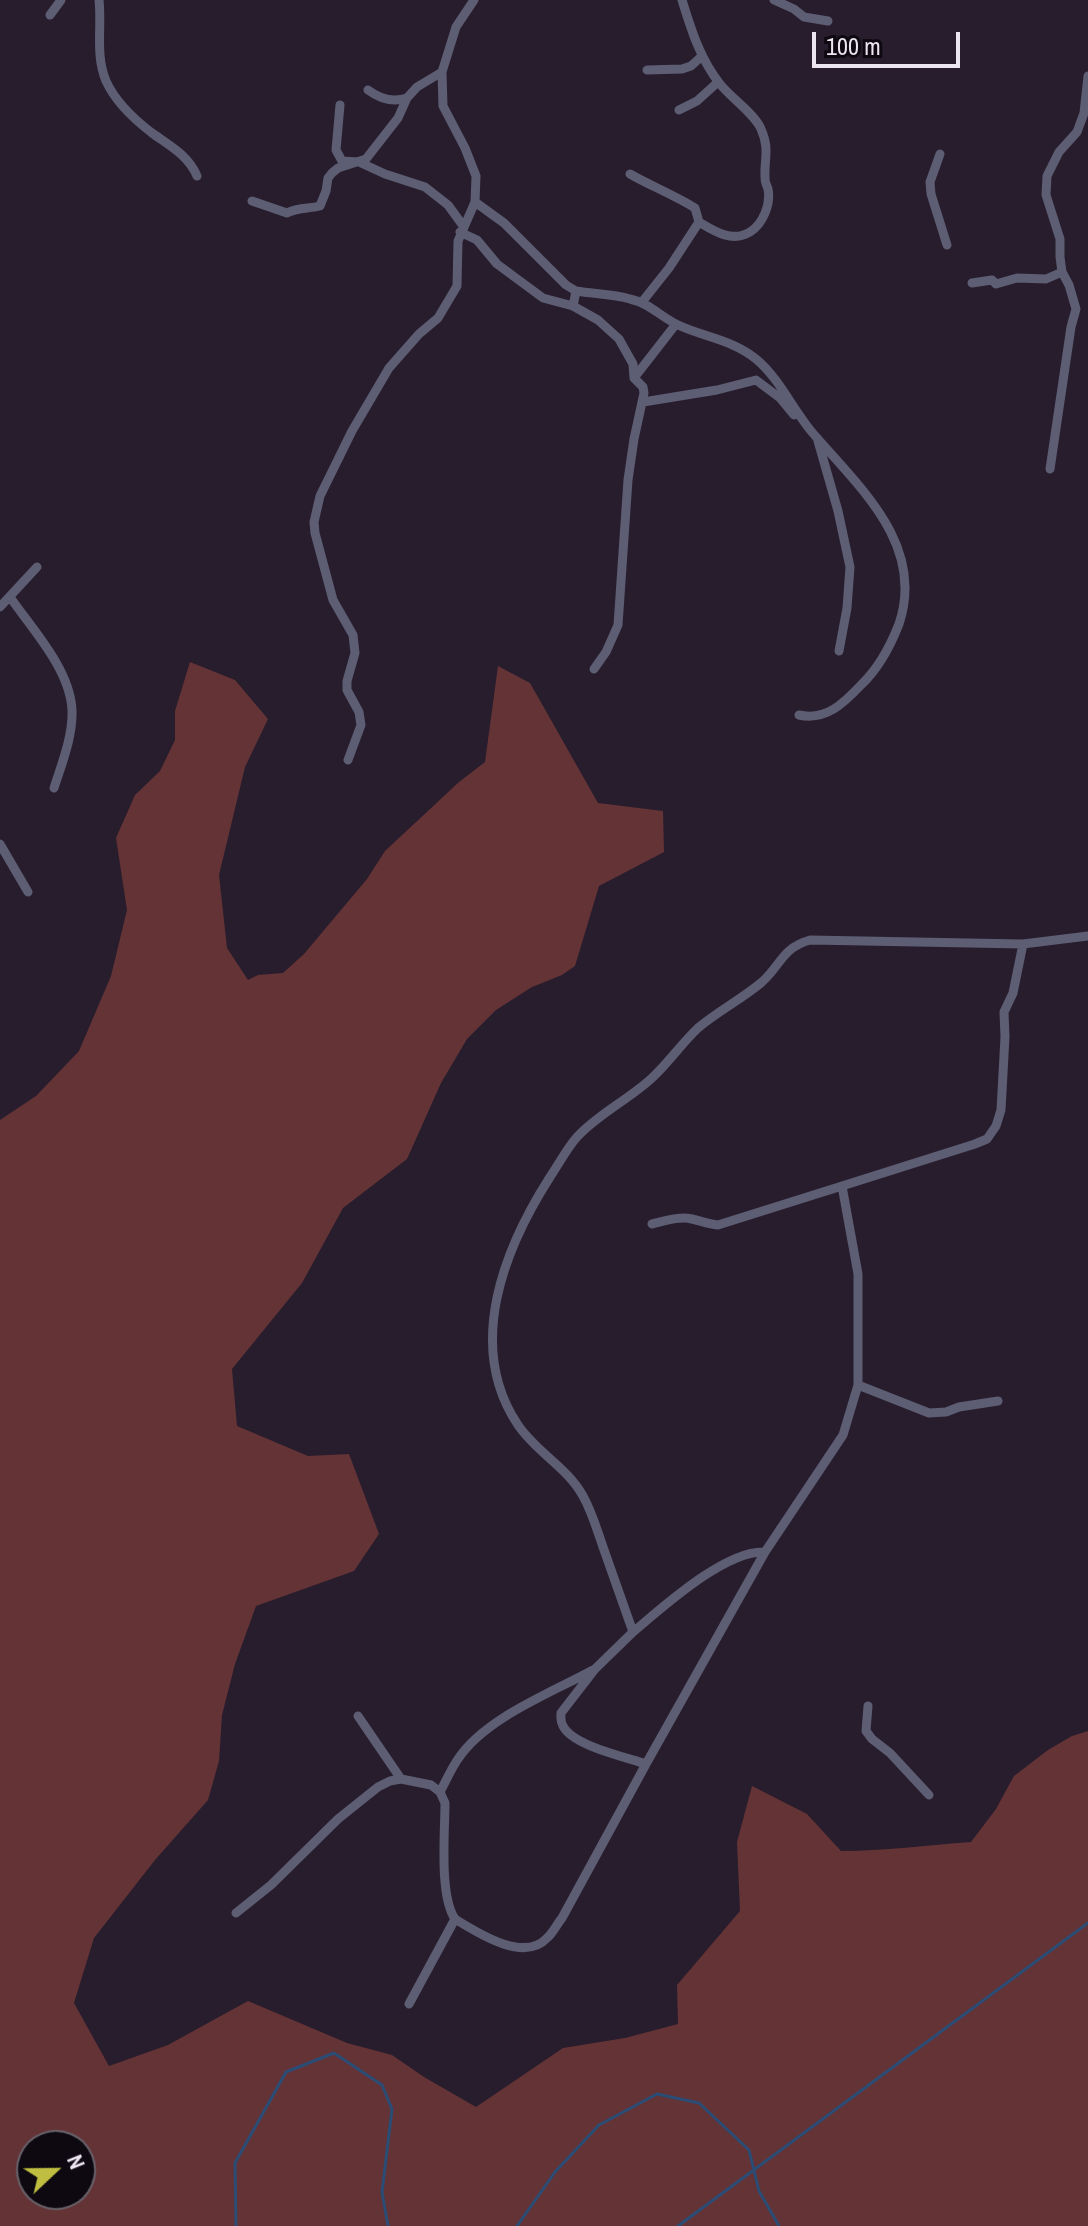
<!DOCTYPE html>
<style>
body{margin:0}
#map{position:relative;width:1088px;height:2226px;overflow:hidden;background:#281d2d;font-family:"Archivo Narrow",sans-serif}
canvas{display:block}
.north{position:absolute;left:16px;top:2130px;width:80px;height:80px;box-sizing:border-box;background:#0e0910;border:2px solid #67616a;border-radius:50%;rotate:68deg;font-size:22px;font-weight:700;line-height:32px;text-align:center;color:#ede6f1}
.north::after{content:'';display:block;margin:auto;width:28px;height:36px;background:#c0be41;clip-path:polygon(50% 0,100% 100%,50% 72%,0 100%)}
.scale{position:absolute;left:812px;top:32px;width:148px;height:36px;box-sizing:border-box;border:4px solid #ede6f1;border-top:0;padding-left:10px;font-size:24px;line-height:28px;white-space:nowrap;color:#ede6f1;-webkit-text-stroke:6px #0e0910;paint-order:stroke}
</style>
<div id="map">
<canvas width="1088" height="2226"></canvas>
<div class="north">N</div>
<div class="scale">100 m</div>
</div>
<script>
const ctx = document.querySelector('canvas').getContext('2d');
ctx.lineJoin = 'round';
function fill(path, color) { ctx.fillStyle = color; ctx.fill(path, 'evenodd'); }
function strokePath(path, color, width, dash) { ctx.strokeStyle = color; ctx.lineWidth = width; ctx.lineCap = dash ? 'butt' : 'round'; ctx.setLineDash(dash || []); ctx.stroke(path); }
fill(new Path2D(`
 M190 662 235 680 268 719 245 767 219 875 227 948 248 980 258 975 283 973 304 954 367 879 385 851 459 782 485 762 498 666 530 683 598 803 663 811 664 852 599 886 575 966 562 975 532 987 496 1010 467 1039 441 1083 407 1159 343 1208 302 1283 232 1369 237 1426 308 1456 349 1454 379 1534 354 1571 256 1606 235 1664 222 1715 219 1761 208 1800 155 1860 94 1938 74 2003 109 2066 168 2045 248 2001 347 2043 392 2055 424 2077 476 2107 563 2048 625 2038 678 2024 677 1985 740 1911 737 1842 752 1786 807 1814 841 1851C884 1851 927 1845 971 1842L996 1809 1014 1776 1048 1750 1072 1736 1088 1731V2226H0V1120L36 1096 79 1051 111 976 127 910 116 838 135 795 160 771 175 740V711ZM32 2146H80V2194H32Z`), '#643336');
strokePath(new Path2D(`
 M236 2226 235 2163 286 2072 334 2053 382 2085 392 2109 382 2192 388 2226
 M517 2226 555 2172 599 2125 657 2094 699 2103 749 2150 759 2191 779 2226
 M678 2226 1088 1923`), '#2b4c75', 3);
strokePath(new Path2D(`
 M99 0C102 27 95 55 106 81 115 101 135 120 152 133 170 146 188 155 197 176
 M682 0C691 29 700 59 720 84 731 98 755 114 761 129 770 149 764 159 765 177 765 185 766 182 768 189 771 204 763 224 750 232 732 243 714 231 699 222
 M774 0 794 9 804 17 828 21
 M50 15 61 0
 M647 70 682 69 691 66 702 56
 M368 90C380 99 392 103 407 98
 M340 105 336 150 342 161 359 162 385 174 425 187 448 205 464 227
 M679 110 697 101 718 82
 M940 154 930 182 931 194 947 245
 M630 174C651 186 674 195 695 208L699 222 669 268 642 302
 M252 201 287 213C299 207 308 209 320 206L326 191 328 178 332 173 338 168 366 159 398 118 407 98 417 87 442 72
 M475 202 504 223 566 285 576 291 573 306 598 320 619 339 633 364 634 378 643 387 644 393 634 439 628 480 618 625 606 652 594 669
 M460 232 477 240 497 264 543 298 573 306
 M972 283 992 280 996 284 1017 278 1046 279 1062 272
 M576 291C594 294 613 294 630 299 649 303 661 317 678 325 704 337 733 340 756 359 779 378 792 408 811 431 858 486 926 544 899 624 890 647 879 668 861 685 844 703 826 721 799 715
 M634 378 676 324
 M643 402 717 390 756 380 780 398 794 415
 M818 441 838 511 850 567 847 608 839 651
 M1050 469 1071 327 1076 309 1069 285 1062 272 1060 257V239L1046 195 1047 176 1059 152 1077 132 1084 113 1088 76
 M10 597C32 629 70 669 72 710 73 736 62 763 54 788
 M0 607 37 567
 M348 760 361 725 359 712 347 690V681L355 653 353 635 333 600 315 533 314 522 320 496 352 431 389 368 419 334 438 318 457 286 458 241 475 202 476 176 465 148 443 106 442 72 456 27 474 0
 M0 844 28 892
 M652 1224C665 1221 679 1216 692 1219 701 1221 708 1224 718 1225L842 1186
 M858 1385 929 1413 946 1412 959 1407 998 1401
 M633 1632C663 1607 725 1550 765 1552
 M868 1706 866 1731 872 1739 890 1753 929 1795
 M358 1716 401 1779
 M646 1764 765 1552 843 1435 858 1385V1274L842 1186 975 1144 987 1139 996 1126 1001 1110 1005 1037 1004 1012 1013 993 1023 944
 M440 1792C446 1781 451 1769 458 1759 485 1718 551 1693 593 1670
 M236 1913 271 1885 338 1819 378 1787 390 1781 401 1779 431 1785 440 1792 445 1803C445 1831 439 1896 455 1919 478 1933 524 1963 547 1938 553 1933 557 1924 562 1918L646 1764C626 1757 573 1746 563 1726 560 1721 561 1718 561 1713L595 1669 633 1632C623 1604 613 1575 603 1547 597 1530 592 1512 583 1496 567 1467 536 1452 518 1425 465 1346 504 1249 550 1177 559 1164 567 1148 577 1137 599 1113 630 1099 653 1077 669 1062 682 1043 698 1028 718 1011 742 999 762 982 781 965 782 948 810 940L1023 944 1088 936
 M409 2004 455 1919`), '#5d5d73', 9);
</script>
